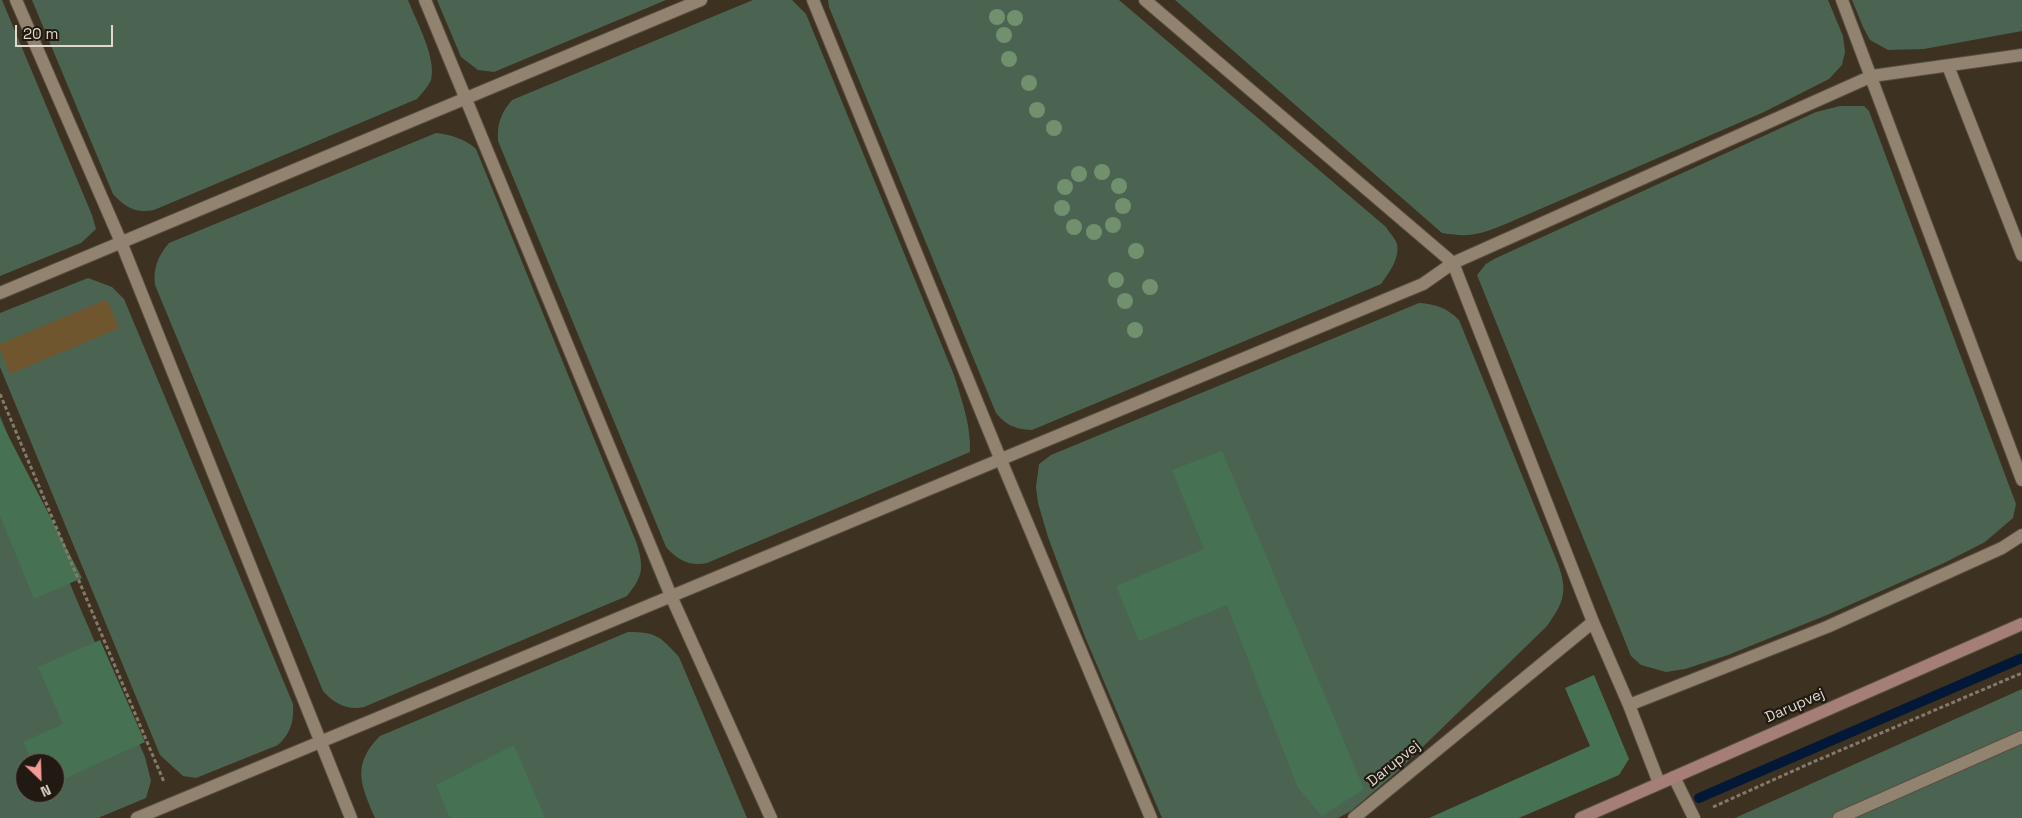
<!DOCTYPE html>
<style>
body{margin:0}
#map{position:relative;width:2022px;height:818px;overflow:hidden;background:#3d3121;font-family:"Space Grotesk",sans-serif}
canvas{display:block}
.north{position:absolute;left:15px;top:753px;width:50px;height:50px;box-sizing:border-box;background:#201a13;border:1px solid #6c665d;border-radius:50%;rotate:156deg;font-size:14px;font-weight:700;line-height:20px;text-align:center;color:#dfd8cd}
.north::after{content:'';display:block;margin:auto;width:18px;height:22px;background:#f59b97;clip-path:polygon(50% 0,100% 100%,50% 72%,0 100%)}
.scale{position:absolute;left:15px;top:25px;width:98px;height:22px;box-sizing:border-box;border:2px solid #dfd8cd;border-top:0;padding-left:6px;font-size:15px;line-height:18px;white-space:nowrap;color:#dfd8cd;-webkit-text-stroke:4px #201a13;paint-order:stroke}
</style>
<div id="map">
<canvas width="2022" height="818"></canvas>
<div class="north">N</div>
<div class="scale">20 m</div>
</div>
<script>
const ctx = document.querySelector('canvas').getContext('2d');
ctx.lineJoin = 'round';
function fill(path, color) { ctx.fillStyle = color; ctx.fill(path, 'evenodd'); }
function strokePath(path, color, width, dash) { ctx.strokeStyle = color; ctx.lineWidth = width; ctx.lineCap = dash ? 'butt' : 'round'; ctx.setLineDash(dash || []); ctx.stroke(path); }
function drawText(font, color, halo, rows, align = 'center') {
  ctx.font = font + ' "Space Grotesk",sans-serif'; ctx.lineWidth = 4.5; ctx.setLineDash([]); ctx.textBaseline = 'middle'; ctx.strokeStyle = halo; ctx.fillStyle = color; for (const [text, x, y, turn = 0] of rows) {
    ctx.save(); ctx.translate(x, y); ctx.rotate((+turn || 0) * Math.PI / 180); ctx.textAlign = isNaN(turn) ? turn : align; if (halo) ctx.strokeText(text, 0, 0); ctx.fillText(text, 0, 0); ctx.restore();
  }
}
fill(new Path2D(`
 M0 0H2L92 215 96 229 81 243 0 276Z
 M32 0H408C416 21 437 58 431 80 428 87 422 93 417 99L154 210C137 214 124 207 113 194Z
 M437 0H666L494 72 478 70 461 57Z
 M753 0H792L806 14 954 375C962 401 971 425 970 452L707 563C691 567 677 560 666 547L498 141C497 123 501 113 512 100Z
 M828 0H1119L1386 227C1389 232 1395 238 1397 244 1400 258 1389 273 1381 284L1032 430C1015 429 1007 426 996 413L829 7Z
 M1175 0H1828L1843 36 1845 52 1842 65 1829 79 1764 112 1508 223C1481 234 1472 238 1442 233Z
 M1852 0H2022V31L1924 49 1888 50 1870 40 1863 27Z
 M1840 106H1864L1869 111 2016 504 2013 518 1985 542 1944 563 1827 615 1728 655 1685 669 1666 672 1641 665 1631 656 1477 275 1486 264 1494 259 1816 112Z
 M436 133C451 135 464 138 476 149L637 544C644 569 643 576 627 596L364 707C348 711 333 703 323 691L155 285C153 268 158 256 169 243Z
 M88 278 112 287 124 299 293 704C294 721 291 733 278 745L196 778 183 776 160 755 0 367V313Z
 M1419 303C1436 304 1447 308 1459 320L1558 564C1568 592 1564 602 1547 626L1398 771 1351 811 1338 818H1162L1085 637 1048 537 1038 503 1036 487 1039 464 1051 455Z
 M0 416 81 610 145 757 151 781 146 798 98 818H0ZM25 763H55V793H25Z
 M628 632C656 632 660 636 679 657L747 818H375C361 785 351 765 380 736Z
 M2022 689V818H1735Z`), '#4b6452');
fill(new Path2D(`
 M0 420 82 578 34 599 0 516Z
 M1222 451 1364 789 1322 816 1298 788 1227 605 1139 641 1116 586 1204 549 1172 470Z
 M100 640 145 742 55 783V763H33L23 742 63 724 38 667Z
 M1594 675 1629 759 1619 775 1519 818H1429L1590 746 1565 688Z
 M514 745 545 818H450L436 785Z`), '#477153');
strokePath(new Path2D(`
 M1699 798 2022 658`), '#021836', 10);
fill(new Path2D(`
 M107 299 119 328 10 374 0 350V344Z`), '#70562e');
const lane = new Path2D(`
 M16 0 121 242 351 818
 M425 0 671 596 771 818
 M813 0 1000 458 1151 818
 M1145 0 1453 263 1593 622 1629 705 1659 783
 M1842 0 2022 480
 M1948 66 2022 255
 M0 293 701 0
 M1629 705 1827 627 2002 548 2022 535
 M1674 777 1694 818
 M137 818 1423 284 1453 263 1872 76 2022 55
 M1354 818 1593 622
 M1839 818 2022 737`);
const secondary = new Path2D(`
 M1581 818 2022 624`);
strokePath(lane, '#584e40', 14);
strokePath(secondary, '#584e40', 14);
strokePath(new Path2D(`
 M0 394 164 782
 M1713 807 1813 762 2022 673`), '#847a6c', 3, [4, 2.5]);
strokePath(lane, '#928371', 12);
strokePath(secondary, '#a57e78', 12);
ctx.fillStyle = '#70906e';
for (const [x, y] of [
 [997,17],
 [1015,18],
 [1004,35],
 [1009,59],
 [1029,83],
 [1037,110],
 [1054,128],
 [1102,172],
 [1079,174],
 [1119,186],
 [1065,187],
 [1123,206],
 [1062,208],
 [1113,225],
 [1074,227],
 [1094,232],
 [1136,251],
 [1116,280],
 [1150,287],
 [1125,301],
 [1135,330]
]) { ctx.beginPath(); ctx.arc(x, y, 8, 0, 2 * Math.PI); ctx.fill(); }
drawText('15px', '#dfd8cd', '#201a13', [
 ["Darupvej",1795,706,-24],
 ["Darupvej",1394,764,-39]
]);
</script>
